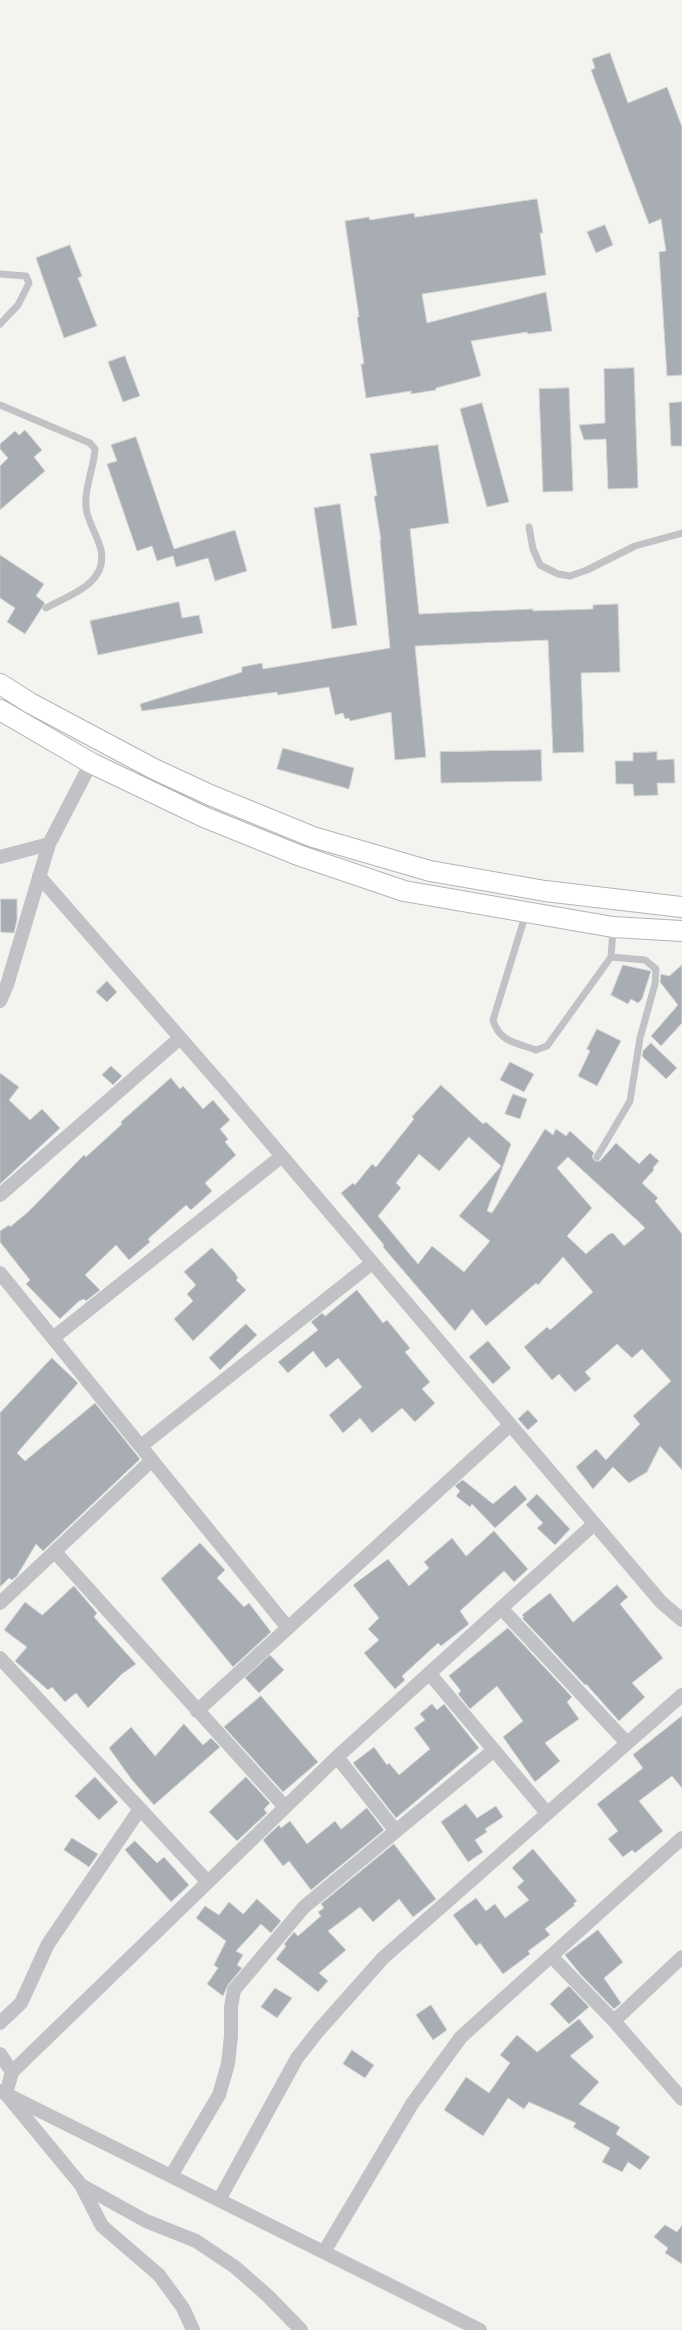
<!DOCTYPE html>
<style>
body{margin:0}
canvas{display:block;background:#f3f3f0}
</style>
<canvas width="682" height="2330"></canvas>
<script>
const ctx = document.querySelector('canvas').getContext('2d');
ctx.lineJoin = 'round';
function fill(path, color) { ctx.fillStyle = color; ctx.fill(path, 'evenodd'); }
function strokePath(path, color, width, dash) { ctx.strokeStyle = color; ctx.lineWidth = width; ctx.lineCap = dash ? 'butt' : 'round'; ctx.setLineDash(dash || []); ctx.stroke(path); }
const building = new Path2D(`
 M610 53 628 103 667 87 682 127V375L667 376 659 252 666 251 661 219 649 224 591 70 595 68 592 59Z
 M537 199 543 233H540L546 275 422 294 427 323 546 292 552 331 528 334 527 332 471 341 481 376 436 388V390L411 394V391L366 398 361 364H364L357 317H359L345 221 369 217 370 220 414 213 415 217Z
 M605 225 613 245 596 253 587 232Z
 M70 245 82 276 78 278 97 326 64 338 36 258Z
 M125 356 140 396 123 402 108 362Z
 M634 368 638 488 608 489 606 439 584 440 579 425 605 423 604 369Z
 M569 388 573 491 543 492 539 389Z
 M682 402V446H671L669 403Z
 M482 403 509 502 487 507 460 409Z
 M25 430 42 450 34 457 45 471 0 510V466L8 458 0 449V444L15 431 19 435Z
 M136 437 174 549 235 530 247 571 215 581 208 558 176 567 173 556 157 561 152 546 137 551 107 464 117 461 111 445Z
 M438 445 449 523 410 529 419 614 533 609V611L593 609V605L618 604 620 672 581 673 584 752 553 753 548 640 415 646 426 757 395 760 391 712 350 721 349 718 345 719 343 713 335 715 329 687 278 695 277 692 142 711 140 704 242 672V667L262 663 263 669 390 648 380 540H381L374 496H377L370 454Z
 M340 504 357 625 332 629 314 508Z
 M0 555 44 584 36 596 45 603 25 634 7 622 15 608 0 598Z
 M179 602 182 618 199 615 203 633 98 655 90 621Z
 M283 748 354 768 349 789 277 769Z
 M541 750 542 781 441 783 440 752Z
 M657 752V760L674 759 675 783H657L658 795 634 796 633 784H616L615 761H633V753Z
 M1 899H17V920L14 933 1 932Z
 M623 965 651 971 642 999 638 1003 631 999 628 1004 611 995Z
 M682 965V1023L661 1046 651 1036 678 1005 660 982 661 974 669 976Z
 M107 981 117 992 107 1002 96 992Z
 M597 1029 621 1041 597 1086 578 1076 590 1051 587 1049Z
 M651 1043 677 1068 666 1079 642 1056 643 1051Z
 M510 1062 534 1074 524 1092 500 1080Z
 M111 1066 122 1076 113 1085 102 1075Z
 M0 1073 19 1087 9 1100 30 1120 42 1109 60 1128 0 1184Z
 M171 1078 180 1089 183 1086 203 1109 213 1100 230 1120 220 1129 228 1139 225 1142 236 1155 205 1183 212 1191 191 1210 186 1205 148 1239 150 1242 129 1260 116 1245 85 1275 100 1290 86 1301 84 1299 79 1301 60 1319 26 1284 30 1280 0 1242V1231L9 1225 10 1227 28 1212 84 1155 86 1157 122 1124 121 1122Z
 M441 1085 483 1124 486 1122 511 1144 487 1211 492 1213 545 1129 553 1135 556 1129 566 1136 570 1131 594 1153 592 1157 595 1161H600L616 1143 639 1164 650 1153 659 1161 653 1168 654 1170 642 1183 658 1198 655 1201 682 1234V1470L660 1446 647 1472 629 1483 613 1467 593 1489 576 1467 596 1449 606 1460 640 1424 633 1416 671 1381 642 1349 632 1358 617 1344 585 1372 591 1379 575 1392 559 1374 552 1380 524 1347 547 1327 550 1330 593 1292 563 1257 538 1285 536 1283 486 1326 472 1309 455 1331 383 1247 384 1245 341 1193 353 1183 355 1185 372 1164 376 1167 414 1119 412 1117ZM469 1137 501 1166 459 1216 490 1241 464 1272 432 1246 418 1264 378 1216 401 1188 396 1183 419 1154 439 1171ZM568 1157 639 1222 645 1228 624 1246 613 1233 609 1234 586 1254 567 1236 592 1208 557 1168Z
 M513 1094 527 1099 520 1119 505 1114Z
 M212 1248 235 1273 238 1278 236 1280 246 1290 193 1341 174 1319 193 1301 187 1294 196 1285 184 1272Z
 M357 1290 383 1323 387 1320 410 1348 405 1352 430 1382 422 1389 435 1403 415 1422 402 1408 372 1433 360 1418 343 1433 329 1415 362 1387 338 1358 326 1368 313 1351 288 1373 278 1362 318 1330 311 1322 322 1313 325 1316Z
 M246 1324 257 1335 220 1370 209 1358Z
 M488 1341 511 1368 493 1384 469 1357Z
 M52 1358 78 1383 17 1453 25 1461 95 1403 140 1459 43 1551 36 1544 17 1576 12 1580 9 1578 0 1587V1413Z
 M528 1410 538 1421 528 1430 518 1419Z
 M463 1480 493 1504 515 1485 527 1499 495 1528 472 1504 470 1507 456 1496 460 1491 455 1486Z
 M537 1494 570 1529 555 1545 537 1528 543 1523 526 1505Z
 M494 1531 528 1569 514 1582 504 1571 460 1611 469 1624 441 1646 438 1643 402 1676 405 1680 395 1689 364 1653 379 1640 368 1629 379 1618 353 1585 388 1559 409 1586 429 1568 424 1562 452 1538 466 1556Z
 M200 1543 225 1570 217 1578 244 1607 249 1603 271 1632 233 1667 161 1579Z
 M617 1585 628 1597 620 1604 663 1658 632 1683 645 1697 619 1721 586 1684 585 1685 522 1618 524 1617 522 1615 550 1593 573 1622Z
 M74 1586 97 1613 94 1617 136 1664 122 1674 88 1708 76 1693 65 1702 52 1687 48 1690 15 1661 27 1647 4 1630 25 1602 42 1615Z
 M508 1628 572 1697 567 1702 579 1719 545 1743 560 1761 535 1782 503 1737 523 1721 497 1686 470 1709 458 1694 461 1691 449 1676Z
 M270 1655 284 1670 259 1693 245 1678Z
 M261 1696 318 1762 283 1792 224 1727Z
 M432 1704 437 1710 444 1704 479 1748 396 1818 353 1763 374 1747 387 1765 389 1763 399 1775 430 1749 414 1728 425 1720 420 1714Z
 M682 1716V1788L672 1776 639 1801 663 1831 635 1853 632 1850 623 1857 608 1839 618 1831 597 1804 643 1768 633 1755Z
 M184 1724 203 1745 211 1738 220 1747 154 1805 132 1780 109 1748 131 1727 155 1756Z
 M95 1777 118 1802 99 1820 75 1796Z
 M246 1777 270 1803 264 1809 267 1813 237 1841 209 1812Z
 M466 1804 477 1818 496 1806 503 1817 485 1829 487 1832 475 1840 483 1852 468 1862 441 1822Z
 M367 1808 384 1830 311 1890 289 1861 283 1866 263 1840 279 1825 281 1828 290 1821 307 1844 335 1821 341 1829Z
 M72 1838 98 1854 89 1867 64 1850Z
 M135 1841 157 1863 164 1857 189 1885 171 1902 125 1850Z
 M394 1844 436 1899 413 1917 399 1899 373 1922 360 1907 328 1931 346 1950 319 1973 328 1981 318 1992 276 1959 286 1946 284 1944 294 1932 298 1936 321 1916 318 1912 324 1908 321 1904Z
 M533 1849 577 1901 573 1904 575 1905 545 1929 550 1935 528 1951 530 1954 503 1974 480 1943 476 1946 453 1915 476 1898 486 1911 495 1904 505 1918 529 1900 517 1887 524 1881 512 1868Z
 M257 1899 281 1921 271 1933 261 1924 236 1951 243 1955 237 1965 242 1968 228 1985 223 1996 207 1984 218 1968 214 1965 226 1941 196 1918 205 1906 219 1915 229 1902 243 1914Z
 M598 1930 623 1962 604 1978 621 2003 614 2009 581 1975 565 1955Z
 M569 1986 589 2007 569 2024 550 2004Z
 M275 1988 292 1998 277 2018 261 2007Z
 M431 2005 447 2030 433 2040 416 2015Z
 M579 2019 594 2037 570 2056 599 2082 579 2104 620 2127 616 2134 650 2157 640 2170 628 2162 622 2172 602 2162 610 2148 573 2127 576 2123 529 2102 524 2109 508 2098 483 2136 444 2110 466 2077 489 2093 510 2063 500 2055 517 2035 537 2052Z
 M352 2050 374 2065 365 2078 343 2064Z
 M665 2225 677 2232 682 2225V2264L665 2253 668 2248 654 2237Z`);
fill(building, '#a8adb3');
strokePath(building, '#d4d5d3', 1);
const secondary = new Path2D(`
 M0 684 30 703 154 769 210 795 313 837 430 871 545 891 682 907
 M0 710 91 763 204 817 298 855 404 891 613 927 682 931`);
strokePath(secondary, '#b2b5ba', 22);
strokePath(new Path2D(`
 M0 274 26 276 29 283 18 305 0 324
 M0 405 90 443 95 449C94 469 82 493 87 513 90 525 98 537 101 550 108 584 69 595 46 608
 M529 527 533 549 540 565 558 574 570 576 587 570 635 546 682 533
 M526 913 493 1020C499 1042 517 1043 536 1050L547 1046 611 957 613 929
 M597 1157 630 1101 640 1038 655 984 656 969 645 960 611 957`), '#c0c2c5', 7);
strokePath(new Path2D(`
 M0 857 49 844
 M39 876 224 1088 661 1602 682 1620
 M0 1001 7 985 49 844 91 763
 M0 1195 180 1038
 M0 1273 288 1628
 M53 1338 282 1156
 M141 1446 372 1263
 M55 1552 285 1807
 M0 1603 152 1460
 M501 1608 627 1743
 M0 1658 207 1881
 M429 1673 547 1813
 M197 1711 510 1425
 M337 1757 395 1830
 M551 1956 614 2021 682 2099
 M614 2021 682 1957
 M0 2023 21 2003 48 1944 140 1809
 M0 2054 12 2072 6 2094 81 2185 102 2226 159 2275 183 2308 193 2330
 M12 2072 337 1757 594 1524
 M0 2091 480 2330
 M171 2176 219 2095 228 2064 231 2036V2007L234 1990 304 1907 494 1750
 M81 2185 146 2221 196 2241 235 2267 268 2296 301 2330
 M219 2200 297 2058 319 2030 383 1958 682 1695
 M324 2252 412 2104 461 2037 682 1838`), '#c0c2c5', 14);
strokePath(secondary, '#fff', 20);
</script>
